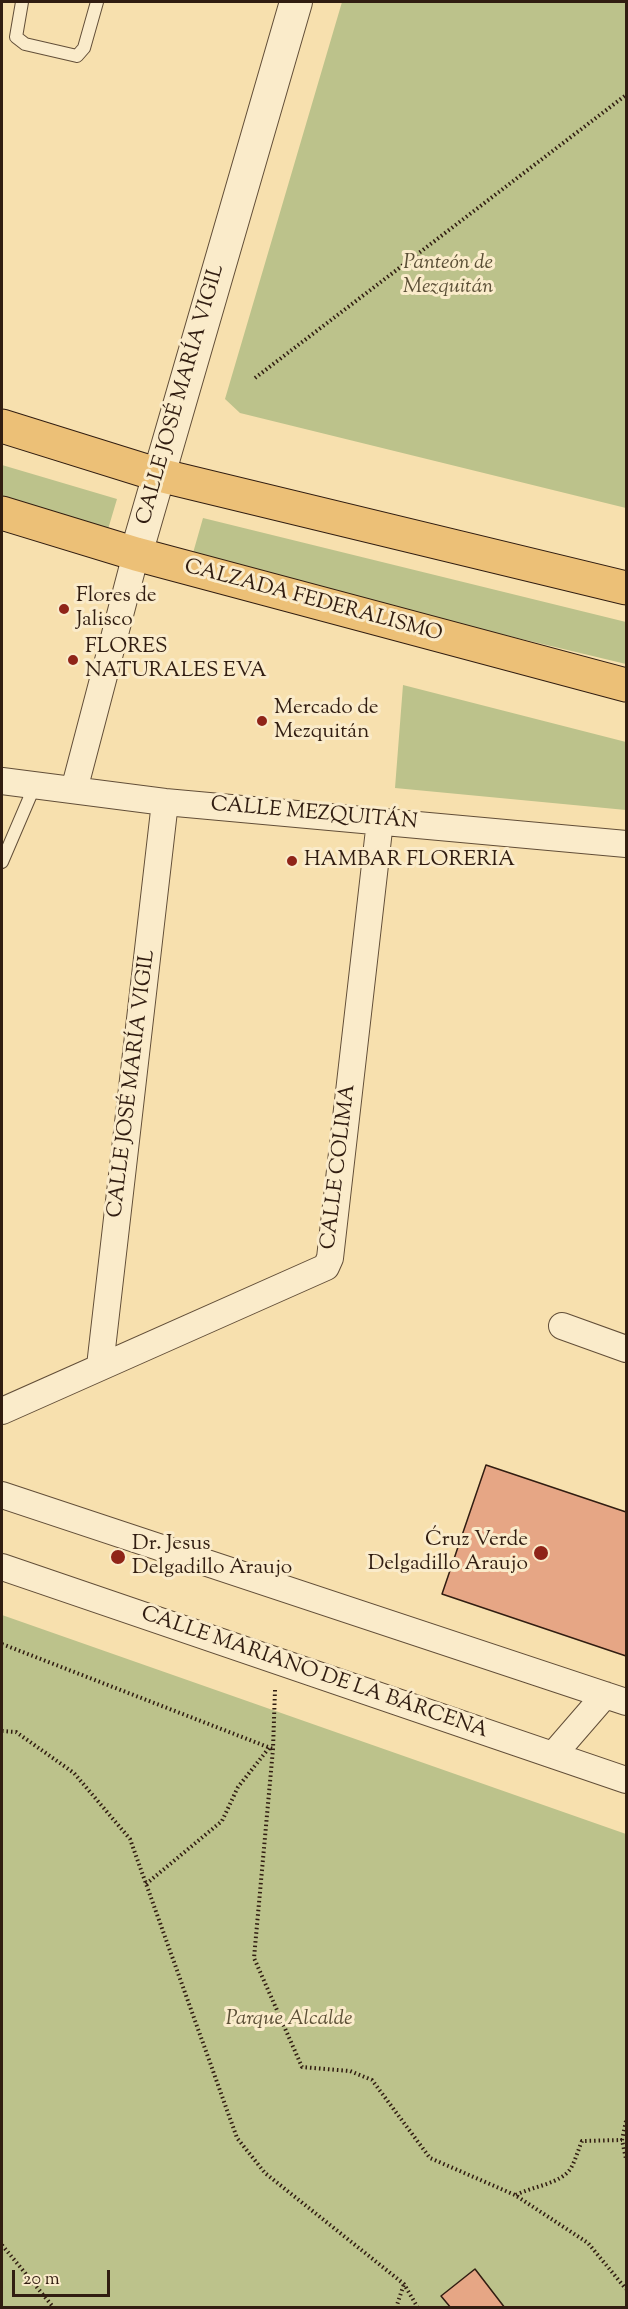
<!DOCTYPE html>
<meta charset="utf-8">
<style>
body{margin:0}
#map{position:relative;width:628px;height:2309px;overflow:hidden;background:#f7e0ae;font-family:"Sorts Mill Goudy",serif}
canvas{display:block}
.frame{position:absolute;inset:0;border:3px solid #311d11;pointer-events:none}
.scale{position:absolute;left:12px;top:2270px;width:98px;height:27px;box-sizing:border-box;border:3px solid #311d11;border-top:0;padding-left:8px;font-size:18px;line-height:21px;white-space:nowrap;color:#311d11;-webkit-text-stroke:4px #faebca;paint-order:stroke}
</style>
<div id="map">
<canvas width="628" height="2309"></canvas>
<div class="frame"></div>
<div class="scale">20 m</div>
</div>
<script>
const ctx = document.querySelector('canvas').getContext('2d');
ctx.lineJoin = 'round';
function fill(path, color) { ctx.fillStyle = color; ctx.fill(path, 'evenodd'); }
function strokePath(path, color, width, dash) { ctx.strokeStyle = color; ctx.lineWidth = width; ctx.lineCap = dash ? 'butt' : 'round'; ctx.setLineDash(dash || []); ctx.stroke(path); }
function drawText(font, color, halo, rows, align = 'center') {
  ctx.font = font + ' "Sorts Mill Goudy",serif'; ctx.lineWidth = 6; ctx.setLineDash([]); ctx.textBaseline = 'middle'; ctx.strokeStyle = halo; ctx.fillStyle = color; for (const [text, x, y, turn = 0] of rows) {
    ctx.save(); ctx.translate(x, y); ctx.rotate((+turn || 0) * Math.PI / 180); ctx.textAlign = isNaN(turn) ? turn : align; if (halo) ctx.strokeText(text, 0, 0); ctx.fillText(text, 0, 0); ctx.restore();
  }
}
fill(new Path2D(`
 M342 2H626V508L240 413 225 399Z
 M2 465 117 499 106 536 2 505Z
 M203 518 626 622V664L191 560Z
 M403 685 626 742V810L395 788Z
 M2 1615 626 1834V2307H2Z`), '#bcc28b');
const building = new Path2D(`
 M486 1465 626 1512V1656L442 1594Z
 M475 2269 505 2308H451L441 2296Z`);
fill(building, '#e6a685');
strokePath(building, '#311d11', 1.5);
const service = new Path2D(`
 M22 2 16 37 25 44 77 56 84 48 97 2
 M2 862 35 785`);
const minor = new Path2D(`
 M2 781 165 802 626 844
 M74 790 136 554
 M562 1326 626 1349
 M100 1366 165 802
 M2 1411 326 1267 330 1258 380 821
 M2 1495 626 1702
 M2 1567 626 1780
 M553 1755 605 1695`);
const tertiary = new Path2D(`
 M136 554 296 2`);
const primary = new Path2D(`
 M2 426 159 475 626 588
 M2 513 136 554 626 685`);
strokePath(service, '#624e38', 14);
strokePath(minor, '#624e38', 28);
strokePath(tertiary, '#624e38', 34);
strokePath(primary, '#311d11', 35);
strokePath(new Path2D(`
 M255 378 626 95
 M2 1644 273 1749
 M275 1690 273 1749 254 1958 302 2067 350 2071 372 2080 430 2158 515 2195 588 2243 626 2289
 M2 1731 16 1732 74 1773 130 1839 237 2138 265 2173 404 2284 418 2308
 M146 1884 222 1821 238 1787 269 1748
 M626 2121 622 2140 626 2159
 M516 2195C533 2186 561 2184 571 2168 576 2159 578 2150 582 2141L622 2140
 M2 2245 54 2308
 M396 2308 404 2284`), '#311d11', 4, [1.5, 3]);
strokePath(service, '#faebca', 12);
strokePath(minor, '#faebca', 26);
strokePath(tertiary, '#faebca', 32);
strokePath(primary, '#ecc077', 33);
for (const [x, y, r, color] of [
 [64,609,6,"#8f2418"],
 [73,660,6,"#8f2418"],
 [262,721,6,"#8f2418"],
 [292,861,6,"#8f2418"],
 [541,1553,8,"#8f2418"],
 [118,1557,8,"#8f2418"]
]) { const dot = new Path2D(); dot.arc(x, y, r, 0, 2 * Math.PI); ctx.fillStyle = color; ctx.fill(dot); strokePath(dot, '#faebca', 2); }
drawText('italic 21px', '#5b4f36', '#faebca', [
 ["Panteón de",448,264],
 ["Mezquitán",448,288],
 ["Parque Alcalde",289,2020]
]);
drawText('21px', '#311d11', '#faebca', [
 ["CALLE JOSÉ MARÍA VIGIL",182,395,-74],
 ["CALZADA FEDERALISMO",313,602,15],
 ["CALLE MEZQUITÁN",314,815,5],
 ["CALLE JOSÉ MARÍA VIGIL",133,1084,-83],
 ["CALLE COLIMA",340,1167,-83],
 ["CALLE MARIANO DE LA BÁRCENA",314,1674,19]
]);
drawText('21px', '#311d11', '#faebca', [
 ["Flores de",76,597],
 ["Jalisco",76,621],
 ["FLORES",85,648],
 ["NATURALES EVA",85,672],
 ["Mercado de",274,709],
 ["Mezquitán",274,733],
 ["HAMBAR FLORERIA",304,861],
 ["Ćruz Verde",528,1541,"right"],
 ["Delgadillo Araujo",528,1565,"right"],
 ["Dr. Jesus",132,1545],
 ["Delgadillo Araujo",132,1569]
], 'left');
</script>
